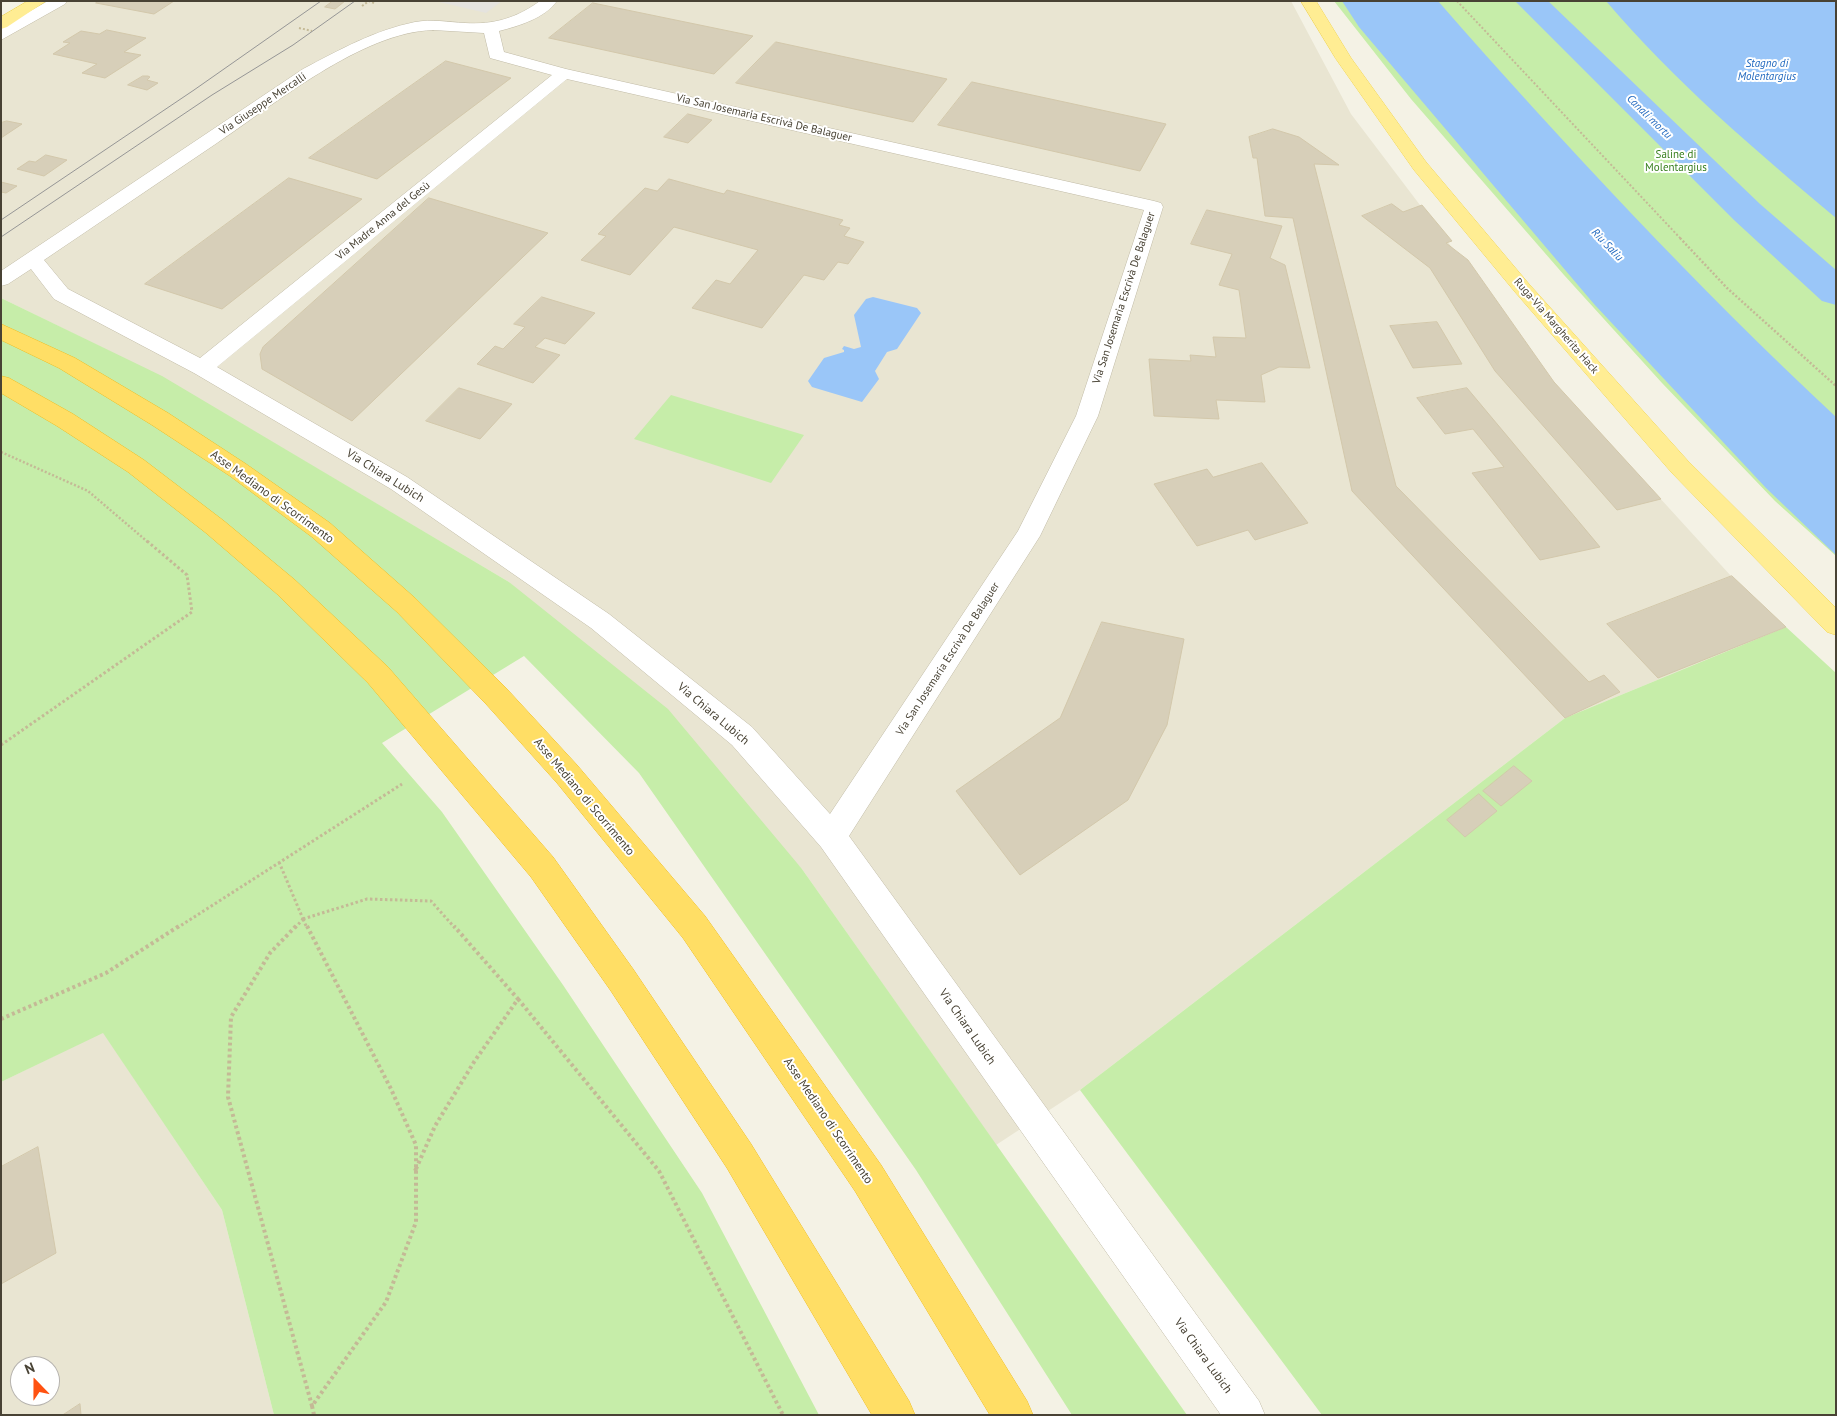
<!DOCTYPE html>
<meta charset="utf-8">
<style>
body{margin:0}
#map{position:relative;width:1837px;height:1416px;overflow:hidden;background:#f4f2e5;font-family:"PT Sans",sans-serif}
canvas{display:block}
.frame{position:absolute;inset:0;border:2px solid #484234;pointer-events:none}
.north{position:absolute;left:10px;top:1356px;width:50px;height:50px;box-sizing:border-box;background:#fff;border:1px solid #b6b3ae;border-radius:50%;rotate:338deg;font-size:14px;font-weight:700;line-height:20px;text-align:center;color:#484234}
.north::after{content:'';display:block;margin:auto;width:18px;height:22px;background:#ff5211;clip-path:polygon(50% 0,100% 100%,50% 72%,0 100%)}
</style>
<div id="map">
<canvas width="1837" height="1416"></canvas>
<div class="frame"></div>
<div class="north">N</div>
</div>
<script>
const ctx = document.querySelector('canvas').getContext('2d');
ctx.lineJoin = 'round';
function fill(path, color) { ctx.fillStyle = color; ctx.fill(path, 'evenodd'); }
function strokePath(path, color, width, dash) { ctx.strokeStyle = color; ctx.lineWidth = width; ctx.lineCap = dash ? 'butt' : 'round'; ctx.setLineDash(dash || []); ctx.stroke(path); }
function drawText(font, color, halo, rows, align = 'center') {
  ctx.font = font + ' "PT Sans",sans-serif'; ctx.lineWidth = 4; ctx.setLineDash([]); ctx.textBaseline = 'middle'; ctx.strokeStyle = halo; ctx.fillStyle = color; for (const [text, x, y, turn = 0] of rows) {
    ctx.save(); ctx.translate(x, y); ctx.rotate((+turn || 0) * Math.PI / 180); ctx.textAlign = isNaN(turn) ? turn : align; if (halo) ctx.strokeText(text, 0, 0); ctx.fillText(text, 0, 0); ctx.restore();
  }
}
fill(new Path2D(`
 M65 1H1291L1351 114 1554 382 1731 576 1786 627 1565 718 1080 1090 996 1145 802 869 509 582 162 377 1 298V38Z
 M103 1032 222 1210 274 1415H1V1082ZM20 1366H50V1396H20Z`), '#e9e5d2');
fill(new Path2D(`
 M1334 1H1836V556L1775 501 1662 383 1564 275 1411 99Z
 M1 298 162 376 509 582 668 709 802 869 1187 1415H1072L916 1170 639 773 524 656 382 743 442 812 563 985 702 1193 819 1415H274L222 1210 103 1033 1 1082Z
 M671 395 804 435 771 483 634 439Z
 M1786 627 1836 673V1415H1322L1080 1090 1565 718Z`), '#c6eda9');
fill(new Path2D(`
 M435 1H502L486 13Z`), '#e5e3de');
fill(new Path2D(`
 M1342 1H1438C1565 146 1696 286 1836 417V555L1766 488 1594 304 1359 27Z
 M1606 1H1836V218C1755 150 1675 82 1606 1Z
 M873 297 917 308 921 313 897 349 887 352 875 371 879 379 862 402 812 387 808 381 824 358 844 352V350L842 349 844 346 854 349 861 347 854 315 866 299Z`), '#9ac6f8');
fill(new Path2D(`
 M1515 1H1548L1760 204 1836 270V305L1822 301 1734 220Z`), '#9ac6f8');
const building = new Path2D(`
 M99 1H174L154 14 96 3Z
 M333 1H345L335 9 325 7Z
 M593 3 753 36 714 74 549 38Z
 M107 30 146 38 124 52 141 55 105 78 82 73 97 64 53 54 70 43 63 42 81 31 99 34Z
 M776 42 947 79 913 122 736 83Z
 M446 61 511 78 377 179 309 158Z
 M143 76H148L150 77 147 80 158 83 147 90 128 85Z
 M972 82 1166 124 1140 171 938 125Z
 M688 114 712 120 688 143 664 137Z
 M7 121 22 124 1 138V123Z
 M1273 129 1299 137 1339 165 1314 164 1396 486 1589 682 1604 675 1620 692 1565 718 1352 491 1293 218 1265 216 1257 158H1253L1249 137Z
 M46 155 67 160 44 176 17 169 29 161 35 162Z
 M289 178 362 199 222 309 145 284Z
 M669 179 724 194 727 190 843 220 839 225 850 228 844 236 864 242 848 264 838 262 824 280 804 275 762 328 692 308 716 280 730 284 758 250 674 227 630 275 581 260 606 236 598 234 645 188 657 191Z
 M1 182 17 186 6 193 1 192Z
 M429 198 548 233 352 421 262 369 260 354 263 347Z
 M1392 204 1403 212 1422 205 1452 241 1446 243 1468 260 1554 382 1661 499 1617 510 1495 371 1430 268 1362 216Z
 M1207 210 1282 226 1270 258 1285 265 1310 368 1279 367 1261 375 1265 402 1216 400 1219 419 1154 416 1149 359 1191 361 1190 355 1216 357 1213 337 1246 338 1239 290 1219 285 1232 254 1191 244Z
 M542 297 595 313 565 344 545 338 535 347 560 355 533 383 477 364 495 346 503 349 525 327 514 324Z
 M1437 322 1462 364 1413 368 1390 326Z
 M459 388 512 404 480 439 426 421Z
 M1467 388 1600 547 1540 560 1472 473 1504 467 1473 429 1445 434 1417 398Z
 M1262 463 1308 523 1255 540 1248 530 1197 546 1154 484 1207 469 1213 477Z
 M1732 576 1786 627 1658 678 1607 624Z
 M1102 622 1184 639 1167 725 1128 800 1020 875 956 791 1060 718Z
 M1514 766 1532 781 1501 806 1483 791Z
 M1479 794 1497 811 1465 837 1447 820Z
 M38 1147 56 1253 1 1284V1167Z
 M80 1404 81 1415H63Z`);
fill(building, '#d7cfb9');
strokePath(building, '#d3c8ab', 1);
const minor = new Path2D(`
 M48 1H67L65 4 1 40V28Z
 M540 1H557C545 18 519 26 499 31L504 52 566 69 1154 201 1161 203 1163 207 1098 416 1040 536 849 836 1259 1401 1265 1415H1221L821 847 732 745 591 628 391 489 194 373 54 299 31 269 8 284 1 286V271L303 69C339 50 375 30 415 22 432 19 448 22 465 23 493 25 517 18 540 1ZM433 30 484 33 490 58 552 75 200 358 68 289 44 260C102 221 159 182 217 143 275 104 362 32 433 30ZM567 79 1144 210 1076 416 1018 531 830 814 752 727 609 614 407 477 217 367Z`);
const major = new Path2D(`
 M28 1H46L7 27 1 29V17Z
 M1301 1H1316L1351 58 1426 162 1529 284 1688 461 1836 608V635L1827 632 1672 473 1515 292 1414 170 1336 59Z`);
const highway = new Path2D(`
 M1 324 75 358 168 413 246 464 330 523 415 598 506 688 577 765 705 916 881 1165 1027 1401 1033 1415H990L855 1191 683 938 557 783 486 704 397 612 312 537 230 476 152 425 59 368 1 340Z
 M1 376 9 378 73 414 144 460 224 521 295 580 388 667 553 857 633 969 751 1144 909 1401 915 1415H872L727 1168 611 991 531 877 368 683 277 594 206 533 128 472 57 426 1 393Z`);
strokePath(minor, '#c1bba6', 1);
strokePath(major, '#f1d556', 1);
strokePath(highway, '#efbd25', 1);
strokePath(new Path2D(`
 M1457 1 1681 239
 M362 6 369 1 374 3
 M299 28 312 31`), '#c4b996', 2, [2, 2]);
strokePath(new Path2D(`
 M1680 238 1727 288 1836 386
 M1 452 88 491 149 543`), '#c4b996', 2.5, [2, 2]);
strokePath(new Path2D(`
 M1 745 192 612 187 575 147 541
 M279 862 303 919
 M303 919 307 928
 M303 919 367 899 431 901 455 928
 M177 928 402 784
 M295 928 303 919`), '#c4b996', 3, [2.5, 2.5]);
strokePath(new Path2D(`
 M296 926 270 953 231 1017 228 1097 312 1406 386 1302 416 1222V1169
 M307 926 391 1089 416 1145V1169
 M518 999 659 1171 783 1415
 M1 1019 106 973 179 926
 M416 1169 435 1126 474 1062 518 999 454 926
 M415 1171 416 1169
 M312 1406 314 1415`), '#c4b996', 4, [3, 3]);
fill(minor, '#fff');
fill(major, '#ffed93');
fill(highway, '#ffde65');
strokePath(new Path2D(`
 M1 220 194 90 321 1
 M1 237 212 95 293 45 355 1`), '#969696', 1);
drawText('italic 11px', '#2169bf', '#fff', [
 ["Stagno di",1767,64],
 ["Molentargius",1767,77],
 ["Canali mortu",1649,117,44],
 ["Riu Saliu",1607,245,46]
]);
drawText('11px', '#484234', '#fff', [
 ["Via Giuseppe Mercalli",263,104,-34],
 ["Via San Josemaria Escrivà De Balaguer",764,118,13],
 ["Via Madre Anna del Gesù",383,221,-39],
 ["Via San Josemaria Escrivà De Balaguer",1124,298,-72],
 ["Ruga-Via Margherita Hack",1556,326,49],
 ["Via San Josemaria Escrivà De Balaguer",948,659,-57]
]);
drawText('11px', '#398020', '#fff', [
 ["Saline di",1676,155],
 ["Molentargius",1676,168]
]);
drawText('12px', '#484234', '#fff', [
 ["Via Chiara Lubich",385,476,32],
 ["Asse Mediano di Scorrimento",272,497,36],
 ["Via Chiara Lubich",713,714,40],
 ["Asse Mediano di Scorrimento",584,797,50],
 ["Via Chiara Lubich",967,1027,55],
 ["Asse Mediano di Scorrimento",828,1121,56],
 ["Via Chiara Lubich",1203,1356,54]
]);
</script>
